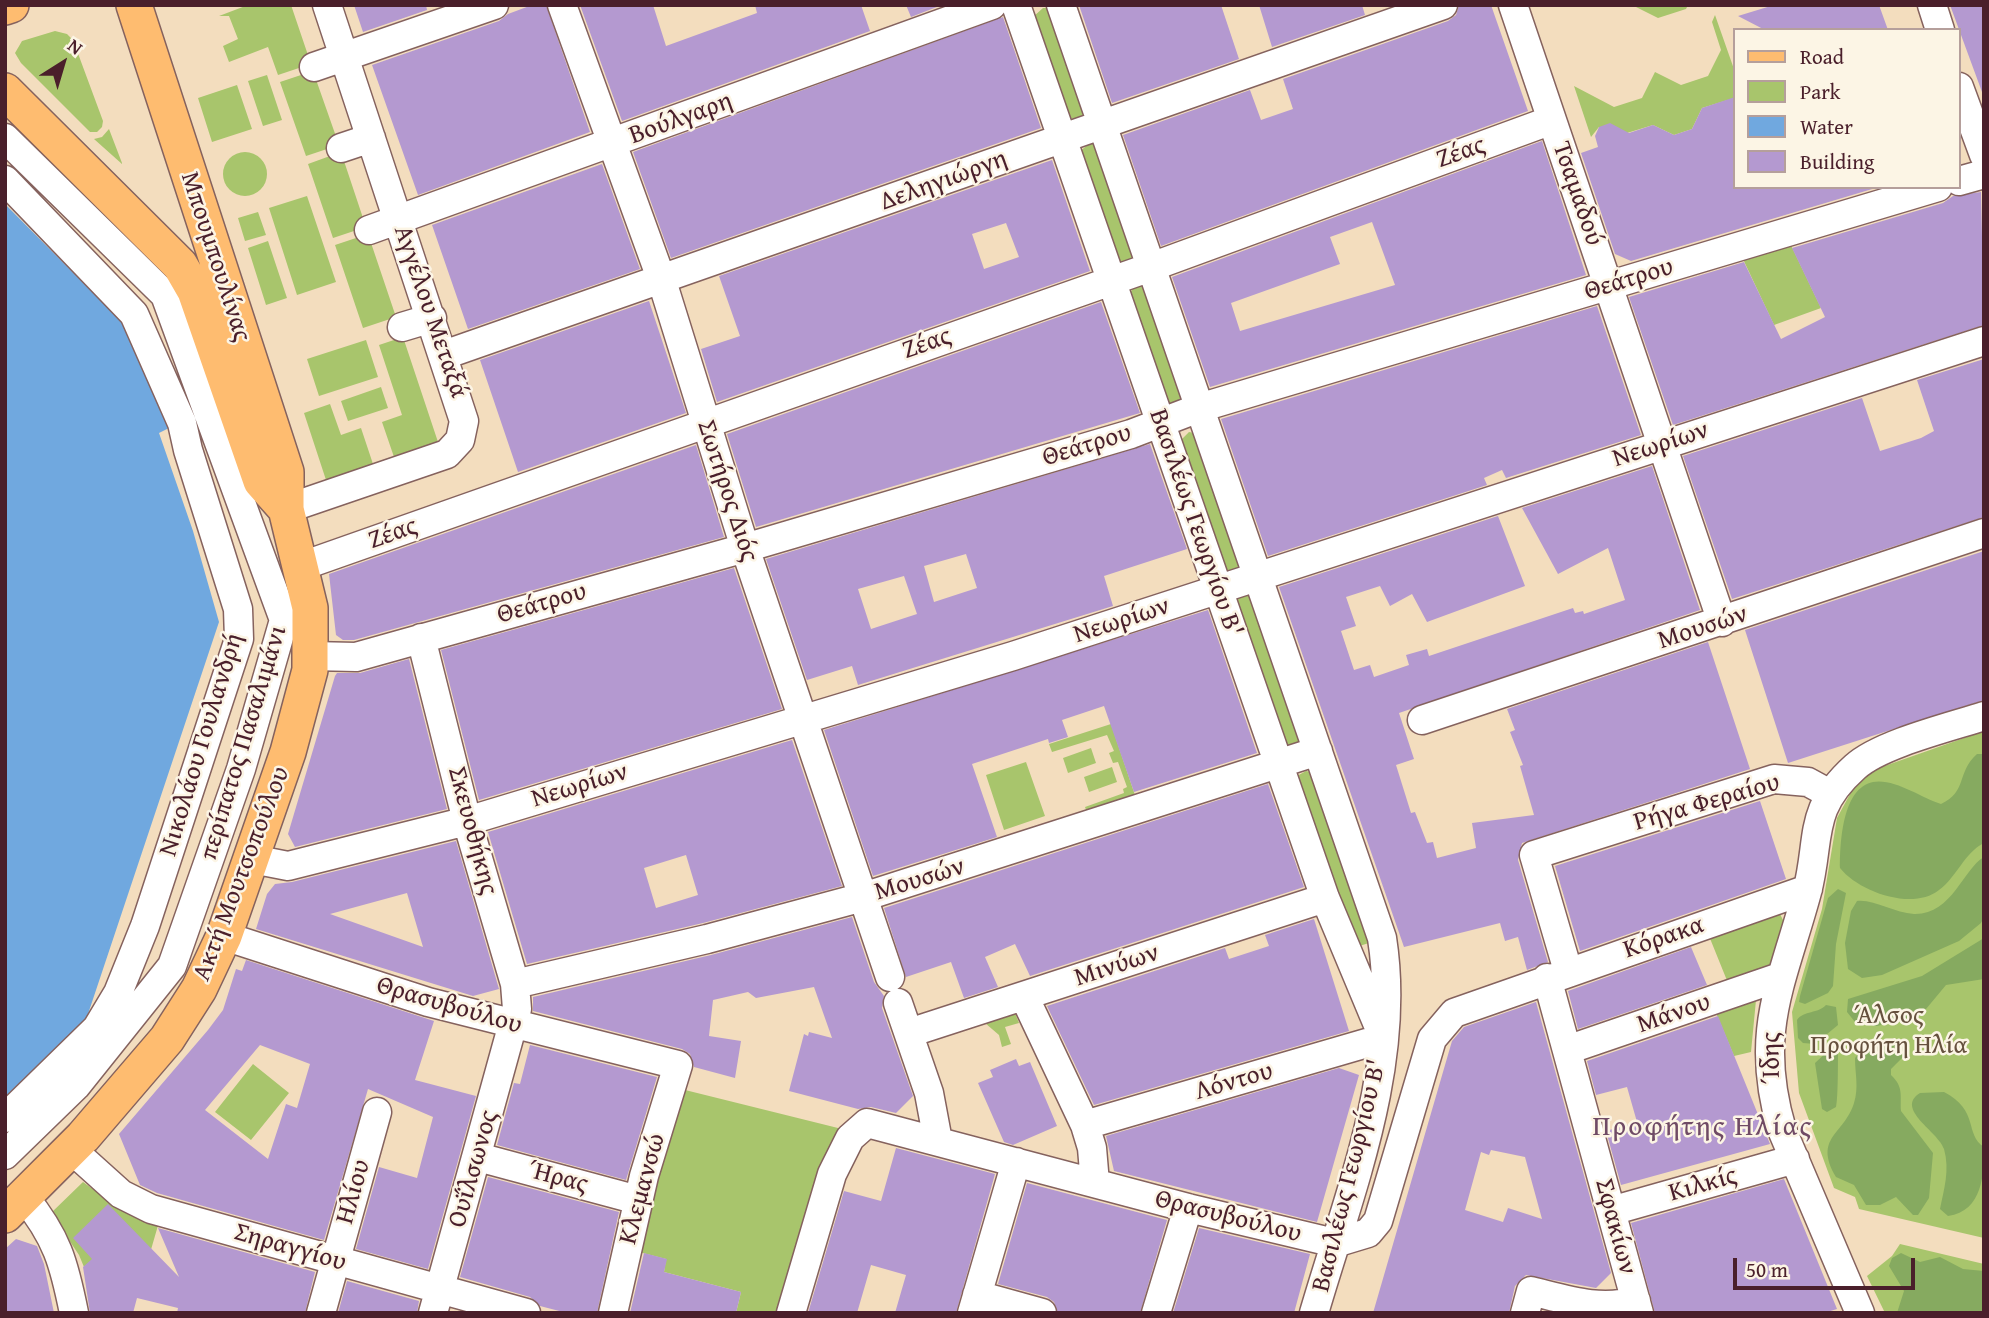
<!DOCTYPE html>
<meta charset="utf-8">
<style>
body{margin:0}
#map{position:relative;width:1989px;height:1318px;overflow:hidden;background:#f3ddbe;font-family:"Gentium Book Plus",serif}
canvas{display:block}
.frame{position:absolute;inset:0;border:7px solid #4a1f2b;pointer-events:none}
.legend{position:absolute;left:1733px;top:28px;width:228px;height:161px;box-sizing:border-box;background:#fcf5e5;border:2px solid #b59f9b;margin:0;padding:9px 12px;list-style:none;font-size:21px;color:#4a1f2b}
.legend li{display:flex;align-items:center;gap:14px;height:35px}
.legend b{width:35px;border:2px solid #b59f9b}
.north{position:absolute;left:28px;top:28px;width:70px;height:70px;-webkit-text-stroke:5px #fcf5e5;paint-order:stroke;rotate:37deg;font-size:19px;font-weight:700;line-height:28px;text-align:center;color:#4a1f2b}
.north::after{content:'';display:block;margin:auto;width:24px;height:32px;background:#4a1f2b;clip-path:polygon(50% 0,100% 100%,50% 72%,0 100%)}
.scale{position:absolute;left:1733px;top:1258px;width:182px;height:32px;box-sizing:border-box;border:4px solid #4a1f2b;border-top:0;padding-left:9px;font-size:21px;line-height:24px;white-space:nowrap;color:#4a1f2b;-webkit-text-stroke:5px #fcf5e5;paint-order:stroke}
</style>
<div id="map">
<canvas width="1989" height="1318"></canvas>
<div class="frame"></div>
<ul class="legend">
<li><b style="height:9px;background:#febc70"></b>Road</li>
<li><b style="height:19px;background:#a8c56c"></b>Park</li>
<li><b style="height:19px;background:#70a8df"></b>Water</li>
<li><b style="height:19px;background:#b499d0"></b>Building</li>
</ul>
<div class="north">N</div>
<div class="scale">50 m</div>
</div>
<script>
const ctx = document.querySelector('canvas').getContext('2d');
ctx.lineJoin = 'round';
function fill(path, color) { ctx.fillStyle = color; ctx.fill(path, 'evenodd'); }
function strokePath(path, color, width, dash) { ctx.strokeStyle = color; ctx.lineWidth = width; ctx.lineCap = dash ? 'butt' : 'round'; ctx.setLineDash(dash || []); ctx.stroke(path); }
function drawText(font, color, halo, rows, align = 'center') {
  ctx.font = font + ' "Gentium Book Plus",serif'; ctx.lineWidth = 5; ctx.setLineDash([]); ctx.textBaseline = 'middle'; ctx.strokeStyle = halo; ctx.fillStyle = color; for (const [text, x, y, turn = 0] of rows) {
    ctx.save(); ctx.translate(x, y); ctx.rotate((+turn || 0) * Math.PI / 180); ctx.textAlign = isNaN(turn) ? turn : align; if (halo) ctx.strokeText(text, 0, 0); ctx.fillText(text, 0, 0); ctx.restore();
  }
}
fill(new Path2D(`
 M248 5H291L311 64 278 75 268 47 229 62 223 46 238 39 229 16H219Z
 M1632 5H1688L1686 9 1658 18Z
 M1043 8H1049L1085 115 1076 120 1067 117 1033 17Z
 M1715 15 1735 72V103L1728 100 1702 108 1692 129 1674 135 1653 125 1627 133 1599 127 1591 137 1574 86 1614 107 1642 98 1655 72 1681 85 1708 76 1721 50 1712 22Z
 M55 31 67 34 73 40 103 121 102 127 97 132H90L21 63 15 53 22 41Z
 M313 71 339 145 306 156 280 82Z
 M267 75 282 120 263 126 248 81Z
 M237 85 252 129 212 142 198 98Z
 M109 129 122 163V164L94 139 102 137Z
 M1090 143H1095L1135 260 1121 264 1117 262 1079 152Z
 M341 152 366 227 333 238 308 164Z
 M223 174a22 22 0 1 1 44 0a22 22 0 1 1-44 0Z
 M307 196 336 282 297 295 269 208Z
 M258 212 266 235 245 241 238 218Z
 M368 234 396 317 363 328 335 245Z
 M268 241 287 298 266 305 248 248Z
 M1789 241 1821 308 1774 325 1742 257Z
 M1144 286 1183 400 1170 405 1165 403 1128 296 1134 287Z
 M403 337 438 442 394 457 382 422 402 415 379 345Z
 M366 340 378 377 319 396 307 359Z
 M381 387 388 408 348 421 341 401Z
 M330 404 341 435 361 428 373 464 326 480 304 413Z
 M1189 432 1194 433 1241 568 1227 572 1179 442Z
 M1249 592 1301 744 1288 749 1235 596Z
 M1111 724 1137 801 1088 815 1085 807 1124 793 1123 789 1127 787 1118 762 1113 763 1109 753 1114 751 1107 735 1052 752 1049 744Z
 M1984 731V1238L1859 1209 1855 1197 1834 1188 1799 1093 1792 1012 1822 909 1837 818 1856 783 1876 769Z
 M1091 748 1096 763 1068 773 1063 758Z
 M1026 762 1045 816 1004 830 986 775Z
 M1112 767 1117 782 1089 792 1084 777Z
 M1306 771 1311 772 1369 943 1356 947 1297 776Z
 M1779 912 1784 922 1769 969 1728 983 1709 936Z
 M1756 1000 1751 1052 1734 1056 1716 1013Z
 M1015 1013 1019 1023 1005 1027 1011 1044 1002 1047 999 1035 985 1023Z
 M253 1064 289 1093 251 1140 215 1112Z
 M677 1088 842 1129 819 1170 778 1313H736L741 1292 664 1272 666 1259 635 1251Z
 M83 1182 125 1212 159 1222 137 1298 84 1267 79 1255 51 1213Z
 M1900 1244 1984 1264V1313H1885L1867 1276 1892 1256Z`), '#a8c56c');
fill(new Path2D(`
 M1977 754H1984V843C1964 853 1957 877 1939 890 1913 911 1859 892 1840 868 1840 844 1842 788 1873 782 1894 778 1922 798 1941 804 1968 791 1956 773 1977 754Z
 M1984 857V917L1981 923 1959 941 1882 975 1862 978 1848 969 1845 943 1851 911 1857 901C1874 899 1894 913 1914 914 1952 915 1963 869 1984 857Z
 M1838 889 1846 893 1836 944 1833 986 1828 993 1805 1004 1799 1002 1800 996 1828 898Z
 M1984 938V979L1946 985 1921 1015 1877 1026 1855 1022 1847 1012 1848 999 1922 976Z
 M1826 1005 1836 1007 1838 1025 1815 1044 1803 1043 1798 1038 1797 1020C1804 1010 1818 1014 1826 1005Z
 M1888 1043H1896L1903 1057 1891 1069V1075C1904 1087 1900 1096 1901 1111L1933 1153 1929 1198 1918 1215H1913L1896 1197 1880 1205H1866L1854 1185 1836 1177C1813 1137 1844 1135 1854 1103 1859 1087 1855 1074 1855 1058L1864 1048Z
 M1830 1049 1838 1053C1838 1063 1838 1100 1836 1107L1827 1112 1822 1109 1815 1063Z
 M1944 1092C1980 1111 1964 1134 1984 1147 1984 1174 1983 1211 1948 1216L1940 1209C1944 1189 1950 1170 1944 1149 1939 1132 1894 1109 1920 1093Z
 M1901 1253 1920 1262 1940 1257 1963 1269 1984 1271V1313H1897L1904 1291 1889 1266 1892 1258Z`), '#86aa60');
fill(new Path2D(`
 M5 204 121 321 169 428 159 433 193 531 219 622 86 1020 5 1099Z`), '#70a8df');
fill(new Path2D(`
 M354 5H426L427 10 363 32Z
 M532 5H546L590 132 418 195 372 65 499 21 508 14Z
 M580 5H653L666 46 757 13 755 5H861L870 31 622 121Z
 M906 5H942L911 17Z
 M1079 5H1221L1239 59 1112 103Z
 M1259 5H1362L1365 15 1272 47Z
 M1459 5H1491L1528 111 1161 246 1123 135 1250 90 1261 120 1293 109 1283 79 1448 21 1456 15Z
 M1774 5H1879L1888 30H1765L1738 16Z
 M1950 5H1984V92H1982Z
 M1003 17 1041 128 671 258 633 152Z
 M1735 97V187H1879L1631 261 1615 254 1581 153 1598 147 1595 136 1599 127 1610 123 1629 133 1653 125 1674 135 1692 129 1702 108Z
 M1542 141 1586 275 1210 387 1172 277ZM1372 222 1395 285 1240 331 1231 303 1340 264 1330 237Z
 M1052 160 1090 271 717 402 701 349 740 336 719 276ZM1006 223 1019 257 984 269 972 234Z
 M602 164 640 269 468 329 432 225Z
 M1981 192 1984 325 1673 425 1629 297 1744 262 1781 339 1825 317 1792 248 1943 203 1953 196Z
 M649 301 686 413 518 472 480 360Z
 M1101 302 1140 413 756 527 727 434Z
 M1597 306 1641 435 1506 478 1502 470 1484 478 1487 485 1268 556 1221 419Z
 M1984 359V517L1732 599 1683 456 1862 398 1880 451 1921 438 1934 431 1917 380Z
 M1150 444 1187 549 1104 576 1113 606 858 685 852 666 807 680 766 559ZM966 554 977 588 934 602 924 566ZM904 576 917 614 871 629 858 589Z
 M696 445 724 537 354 640H343L336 635 329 574Z
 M1652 466 1700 610 1399 713 1414 759 1396 765 1411 813 1415 812 1427 843 1433 842 1437 858 1476 848 1472 823 1534 815 1520 766 1523 765 1510 732 1515 730 1507 709 1708 642 1750 769 1522 843 1518 860 1548 962 1527 970 1518 937 1505 941 1500 923 1404 947 1279 587 1498 516 1525 586 1427 622 1412 594 1390 606 1380 586 1346 597 1356 626 1341 631 1354 670 1370 665 1374 677 1409 665 1406 655 1427 649 1429 656 1573 608 1575 613 1583 611 1584 614 1625 600 1608 548 1558 574 1522 508Z
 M1984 551V700L1788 763 1745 630Z
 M734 568 782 709 479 800 441 650Z
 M1208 610 1257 753 1134 792 1104 706 1062 720 1068 737 1049 743 1048 739 972 764 997 837 873 876 824 730Z
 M409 659 447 809 295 847 288 834 335 676 337 673H360Z
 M792 740 842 886 703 923 527 964 488 832ZM686 855 698 895 656 908 644 868Z
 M1268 784 1304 887 1030 976 1015 944 985 957 998 987 964 998 951 962 906 977 884 908Z
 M1760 801 1786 879 1580 951 1555 866Z
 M456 841 499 989 473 996 256 929 267 894 275 884 292 882ZM407 893 423 947 330 914Z
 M852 917 874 982 884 996 882 1008 913 1096 896 1113 871 1107 858 1109 789 1091 804 1034 808 1036 809 1032 832 1038 814 987 756 998 748 992 713 1000 709 1036 741 1041 735 1078 694 1067 690 1054 682 1049 533 1011V997L711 955Z
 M1314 919 1349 1031 1094 1105 1047 1006 1225 948 1229 959 1269 946 1265 935Z
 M1691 947 1707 985 1578 1029 1568 991Z
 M246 960 434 1021 415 1080 476 1096 428 1269 356 1249 379 1167 417 1178 433 1117 368 1089 324 1240 157 1193 140 1185 119 1134 208 1030 223 1010 236 969 242 971ZM260 1045 310 1064 297 1108 286 1104 268 1159 205 1110Z
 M1536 1002 1611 1273 1596 1288 1526 1275 1515 1286 1509 1313H1373L1452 1041 1464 1027ZM1491 1150 1525 1157 1542 1219 1508 1208 1503 1222 1465 1210 1481 1152 1489 1155Z
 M1718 1016 1770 1144 1621 1185 1606 1131 1637 1122 1627 1087 1596 1095 1587 1061Z
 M530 1045 657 1077 626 1180 497 1145 514 1083 520 1084Z
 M1016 1059 1019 1066 1030 1062 1057 1126 1013 1145 1004 1142 978 1083 993 1077 990 1070Z
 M1339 1068 1359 1075 1317 1222 1114 1171 1106 1136Z
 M896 1148 995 1174 956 1313H895L906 1275 871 1265 857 1313H808L844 1191 881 1201Z
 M488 1177 619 1212 597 1313H567L540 1306 530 1297 460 1277Z
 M1784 1179 1837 1309 1824 1313H1655L1631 1223Z
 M1027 1183 1167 1220 1140 1313H1058L1054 1302 1047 1297 998 1284Z
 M108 1204 179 1277 158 1228 315 1272 305 1313H177L178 1308 137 1298 133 1313H90L83 1267 92 1259 73 1238Z
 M1199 1228 1310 1254 1294 1313H1173Z
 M16 1239 37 1246 44 1264 54 1313H5V1249Z
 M644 1253 667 1259 664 1272 741 1292 736 1313H630Z
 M347 1281 419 1301 417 1313H338Z`), '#b499d0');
const minor = new Path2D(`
 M562 5 662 281 745 548 890 977
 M1016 5 1325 898 1381 1032
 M1061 5 1382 938C1402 1065 1349 1193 1314 1313
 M1513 5 1722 622
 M1932 5 1940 30
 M314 67 494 5
 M1959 87 1984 155
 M5 138 165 295 284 620 241 769 172 966 76 1086 5 1155
 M341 148 371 138
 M5 180 134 314 182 423 188 450 238 609 239 639 145 926 118 993 97 1028 5 1118
 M1959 181 1984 174
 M369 230 992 5
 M402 327 432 318
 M444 355 1443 5
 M286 509 447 454 460 440 464 421 327 5
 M302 566 1151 267 1552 120
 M421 638 467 821 515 984 517 1009 433 1313
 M311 656 356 657 745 548 1131 434 1199 408 1938 187
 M1422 720 1984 533
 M252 859 288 866 467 821 1013 656 1984 341
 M224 936 428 1002 678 1065 644 1176 613 1313
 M1568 971 1534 855 1774 779 1808 782 1830 794
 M1547 978 1639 1313
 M515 984 707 939 863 897 1318 751
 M1024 996 1085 1125 1092 1148 1095 1183
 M898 1003 929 1093 938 1141
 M909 1033 1325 898
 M1567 1050 1780 977
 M1085 1125 1384 1038
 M71 1149 121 1194 151 1209 526 1313
 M478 1157 638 1200
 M24 1197C57 1237 64 1263 74 1313
 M1611 1211 1795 1159
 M977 1295 1042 1313
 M321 1313 377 1112
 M791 1313 832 1174 850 1138 867 1123 1188 1208 1335 1243 1368 1233 1378 1221 1432 1039 1454 1013 1808 889
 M972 1313 1016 1162
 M1156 1313 1188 1208
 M1525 1313 1531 1291C1568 1300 1599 1311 1636 1301
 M1860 1313 1782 1130C1753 1032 1782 984 1807 892 1821 838 1807 810 1855 767 1880 744 1950 727 1984 716`);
const major = new Path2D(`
 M5 7 11 5
 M5 91 180 265 195 291 261 481 286 509
 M5 1215 83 1137 167 1039 199 989 224 936 288 752 310 670V608L286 509V472L134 5`);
strokePath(minor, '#85625e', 31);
strokePath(major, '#85625e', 38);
strokePath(minor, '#fff', 28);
strokePath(major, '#febc70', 35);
drawText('26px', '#4a1f2b', '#fcf5e5', [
 ["Βούλγαρη",681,119,-20],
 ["Ζέας",1461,153,-20],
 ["Δεληγιώργη",944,181,-20],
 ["Τσαμαδού",1577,194,71],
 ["Μπουμπουλίνας",215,257,72],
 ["Θεάτρου",1629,280,-17],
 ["Αγγέλου Μεταξά",430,312,71],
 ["Ζέας",927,344,-20],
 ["Νεωρίων",1661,445,-18],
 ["Θεάτρου",1087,446,-17],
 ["Σωτήρος Διός",727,491,72],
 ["Βασιλέως Γεωργίου Β'",1195,523,71],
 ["Ζέας",393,534,-20],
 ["Θεάτρου",542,604,-16],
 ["Νεωρίων",1122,621,-18],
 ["Μουσών",1703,628,-18],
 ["περίπατος Πασαλιμάνι",244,743,-73],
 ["Νικολάου Γουλανδρή",202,745,-73],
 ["Νεωρίων",580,786,-17],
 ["Ρήγα Φεραίου",1707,803,-16],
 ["Σκευοθήκης",472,831,75],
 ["Ακτή Μουτσοπούλου",242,874,-69],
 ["Μουσών",920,880,-17],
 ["Κόρακα",1664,938,-19],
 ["Μινύων",1117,966,-18],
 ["Θρασυβούλου",449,1006,16],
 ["Μάνου",1674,1014,-19],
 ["Ίδης",1772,1058,-91],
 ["Λόντου",1234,1082,-16],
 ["Ουΐλσωνος",474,1169,-74],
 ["Βασιλέως Γεωργίου Β'",1350,1176,-76],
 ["Ήρας",558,1178,15],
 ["Κιλκίς",1703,1185,-16],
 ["Κλεμανσώ",643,1189,-75],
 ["Ηλίου",354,1192,-74],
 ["Θρασυβούλου",1228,1217,14],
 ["Σφακίων",1615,1227,75],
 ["Σηραγγίου",290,1248,16]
]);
drawText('26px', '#66513e', '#fcf5e5', [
 ["Άλσος",1889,1016],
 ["Προφήτη Ηλία",1889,1046]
]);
ctx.letterSpacing = '2px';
drawText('28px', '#6f4a65', '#fcf5e5', [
 ["Προφήτης Ηλίας",1703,1128]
]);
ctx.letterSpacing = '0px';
</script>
